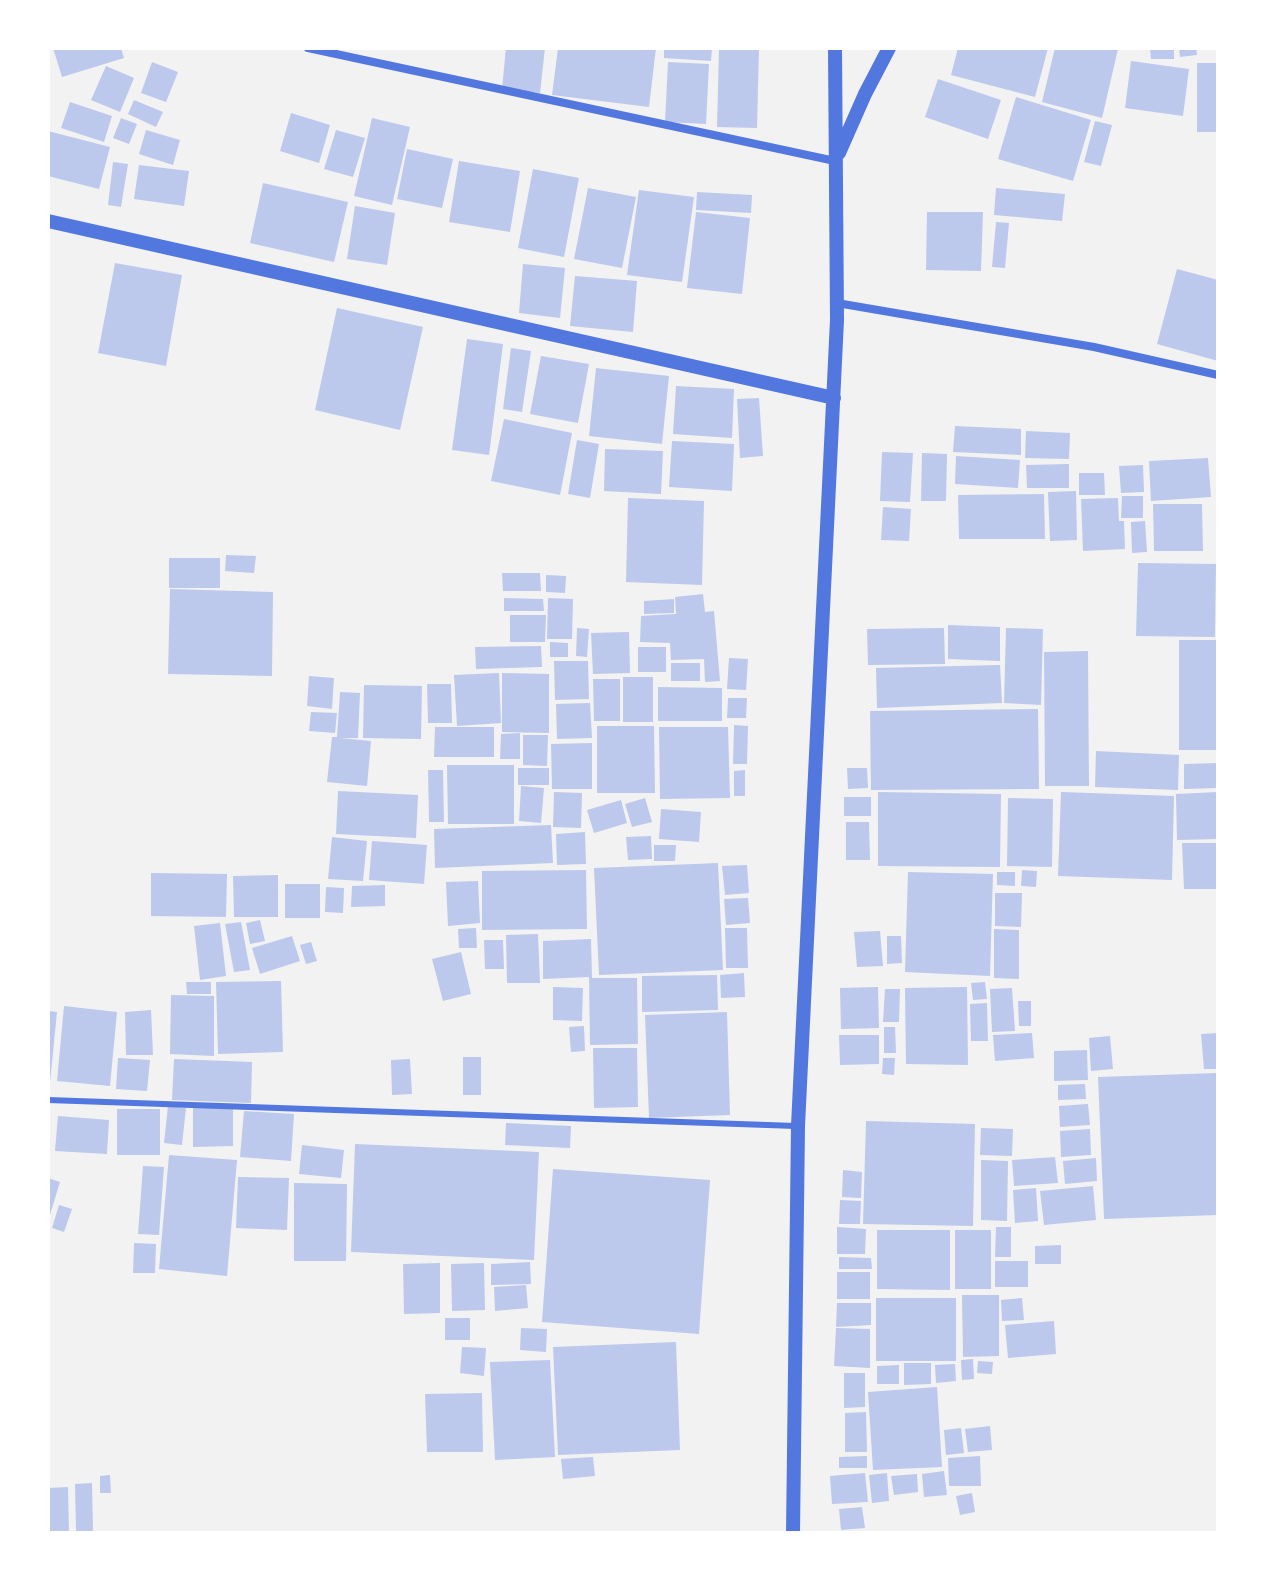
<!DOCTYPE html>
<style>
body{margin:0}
#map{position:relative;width:1266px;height:1581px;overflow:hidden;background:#f2f2f2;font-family:"Fira Sans",sans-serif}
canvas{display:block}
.frame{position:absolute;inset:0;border:50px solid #fff;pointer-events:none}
</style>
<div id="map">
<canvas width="1266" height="1581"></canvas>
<div class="frame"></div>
</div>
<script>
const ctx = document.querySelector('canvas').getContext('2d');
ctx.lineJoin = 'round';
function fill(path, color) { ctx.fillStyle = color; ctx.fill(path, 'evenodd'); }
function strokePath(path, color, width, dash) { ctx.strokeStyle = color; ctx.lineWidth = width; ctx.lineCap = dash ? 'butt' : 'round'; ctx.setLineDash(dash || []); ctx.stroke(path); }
fill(new Path2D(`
 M53 48H121L124 58 62 77Z
 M506 48H545L540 93 502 89Z
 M558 48H656L649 107 552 95Z
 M664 48H712L711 61 664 58Z
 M719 48H759L757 128 717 127Z
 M958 48H1048L1035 97 951 75Z
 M1055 48 1118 49 1102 118 1042 102Z
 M1150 48H1174V59H1151Z
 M1179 48H1196L1197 55 1180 57Z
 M1131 61 1189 69 1183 116 1125 108Z
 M152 62 178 72 166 102 141 93Z
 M668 62 709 64 706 124 665 122Z
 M1197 63H1218V132H1197Z
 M106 66 134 78 120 112 91 100Z
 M938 79 1001 100 988 139 925 117Z
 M1016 97 1091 120 1073 181 998 159Z
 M134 100 163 112 156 127 128 114Z
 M70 102 112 116 104 142 61 128Z
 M291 113 330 125 319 163 280 151Z
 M121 118 137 124 129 144 113 138Z
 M372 118 410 127 392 205 354 196Z
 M1095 121 1112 125 1101 166 1084 162Z
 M146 130 180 140 173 165 139 154Z
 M336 130 365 138 353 177 324 169Z
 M48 131 110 147 99 189 48 176Z
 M407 149 453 159 442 208 397 199Z
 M459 161 520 171 510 232 449 222Z
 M113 162 128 164 121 207 108 205Z
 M139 165 189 171 184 206 134 199Z
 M533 169 579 178 564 257 518 248Z
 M263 183 348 202 334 262 250 243Z
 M588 188 636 197 622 268 574 259Z
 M996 188 1065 194 1062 221 994 215Z
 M639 190 694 197 682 282 627 275Z
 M697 192 752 195 751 213 696 210Z
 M355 206 395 213 387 265 347 259Z
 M696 212 750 218 742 294 687 288Z
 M927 212H983L981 271 926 270Z
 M996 222 1009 223 1005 268 992 267Z
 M115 263 182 275 166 366 98 353Z
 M523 264 565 268 560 318 519 313Z
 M1177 269 1218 280V361L1157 344Z
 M575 276 637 281 633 332 570 326Z
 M337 308 423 327 400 430 315 410Z
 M467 339 503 344 489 455 452 450Z
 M511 348 531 351 522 412 503 409Z
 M541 356 589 364 578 423 530 414Z
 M596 368 669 376 662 444 589 436Z
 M676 386 734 389 732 438 673 434Z
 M759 398 763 456 740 458 737 399Z
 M504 419 572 433 560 495 491 481Z
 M955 426 1021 429V455L953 452Z
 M1026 431 1070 433 1069 459 1025 458Z
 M577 440 599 444 590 498 568 494Z
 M672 441 734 444 732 491 669 487Z
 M605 449 663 451 661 494 604 491Z
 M882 452 913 453 910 502 880 501Z
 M922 453 947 454 946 501H921Z
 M956 456 1020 460 1018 488 955 484Z
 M1208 458 1211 497 1151 501 1149 461Z
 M1069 464V488H1027L1026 465Z
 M1143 465 1144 492 1121 493 1119 466Z
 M1079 473H1104L1105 495H1079Z
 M1076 491 1077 540 1050 541 1048 492Z
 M1044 494 1045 539H959L958 495Z
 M1122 496H1143V518H1121Z
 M628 498 704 501 702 585 626 582Z
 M1118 498 1119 521H1124L1125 549 1083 551 1081 499Z
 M1153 504H1202L1203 551H1154Z
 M883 507 911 509 909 541 881 540Z
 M1145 521 1147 552 1132 553 1131 522Z
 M226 555 256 556 254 573 225 571Z
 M169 558H220V588H169Z
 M1138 563 1216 564 1215 637 1136 636Z
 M502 573H540L541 591H503Z
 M546 575 566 576 565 593 546 592Z
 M170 589 273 592 272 676 168 674Z
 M703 594 705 612 714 611 720 681 705 682 704 659 671 660 670 643 640 642 641 616 692 613 676 614 675 597Z
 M504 598 543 599 544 611H504Z
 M548 598 573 599 572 639H547Z
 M674 599V613L644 614V601Z
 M510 615H546L545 642H510Z
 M948 625 1000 627V661L948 659Z
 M577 628 589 629 587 657 576 656Z
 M944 628 945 664 868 665 867 629Z
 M1006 628 1043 629 1041 705 1004 703Z
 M629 632 630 673 593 674 591 633Z
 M1179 640H1218V750H1179Z
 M550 642 568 643V657H550Z
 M541 646 542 667 476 669 475 647Z
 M638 647H666V672H638Z
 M1088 651 1089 786H1045L1044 652Z
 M729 658 748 659 746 690 727 689Z
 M554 661H588L589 699 555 700Z
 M671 663H700V681H671Z
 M1000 665 1002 703 877 708 876 668Z
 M499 673 501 723 457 726 454 675Z
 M502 673 549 674V733L502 732Z
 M309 676 334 678 332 709 307 706Z
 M623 677H653V722H623Z
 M593 679H620V721H594Z
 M427 684H451L452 723H428Z
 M364 685 422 686 421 739 363 738Z
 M658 687 722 688V721H658Z
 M340 692 360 693 358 738H340L371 741 367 786 327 782 332 737H337Z
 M728 698H747L746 718H727Z
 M590 703 592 738 557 739 556 704Z
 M1038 709 1039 789 871 790 870 711Z
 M311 712 337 713 335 733 309 731Z
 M734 725 748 726 747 764H733Z
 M597 726H654L655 793H597Z
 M435 727H494V757H434Z
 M659 727H728L730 798 660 799Z
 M520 733V759H500L501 734Z
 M523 735H548L547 766 523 765Z
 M592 743V789H552L551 744Z
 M1096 751 1179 755 1178 790 1095 787Z
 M1218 763V788L1184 789V764Z
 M447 765H514V824H448Z
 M518 768H549V785H518Z
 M847 768H867L868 788 848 789Z
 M428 770H443L444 822H429Z
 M745 770V796H734V771Z
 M521 786 544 788 541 823 519 821Z
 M338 791 418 795 416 838 336 834Z
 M554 792 582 793 581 828 553 827Z
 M878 792 1001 794 1000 867 878 866Z
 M1061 792 1174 796 1172 880 1058 876Z
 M1218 792V839L1177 840 1176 794Z
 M844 797H871V816H844Z
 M645 798 652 822 632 827 625 804Z
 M1008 798 1053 799 1052 867 1007 866Z
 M621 800 627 823 594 833 587 810Z
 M661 809 701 812 699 842 659 839Z
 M846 822H869L870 860H846Z
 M551 825 553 863 435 868 434 829Z
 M585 832 586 864 557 865 556 834Z
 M651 836 652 859 628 860 626 837Z
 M332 837 367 841 363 881 328 879Z
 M372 841 427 845 424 884 369 880Z
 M1182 843H1218V889H1184Z
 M654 845H676L675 861H654Z
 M718 863 723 970 599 975 594 868Z
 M747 865 749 893 725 895 722 866Z
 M586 870 587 929 482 930V871Z
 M1022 870 1037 871 1036 887 1021 886Z
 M908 872 993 874 990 976 905 972Z
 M997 872H1015V886L997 885Z
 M151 873 227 874 226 917 151 916Z
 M278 875V917H234L233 876Z
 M478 881 480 923 448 926 446 882Z
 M285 884H320V918H285Z
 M385 885V906L351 907 352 886Z
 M326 887 344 888 343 913 325 912Z
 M995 893H1022L1021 927 995 926Z
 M748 898 750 923 726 925 724 899Z
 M260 920 265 941 250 944 246 923Z
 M241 922 250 970 234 972 225 924Z
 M220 923 226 976 200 980 194 926Z
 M476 928 477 948H459L458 929Z
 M725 928H747L748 968H726Z
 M994 929 1019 930V979L994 978Z
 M880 931 883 966 857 967 854 932Z
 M538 934 540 983H507L506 935Z
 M292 936 300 961 260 974 252 948Z
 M887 936H901L902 963 887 964Z
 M591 939 592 978H637L638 1044 590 1045 589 977 543 979V941Z
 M484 940H503L504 969H485Z
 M311 942 317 961 306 964 300 945Z
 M461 952 471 994 443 1001 432 959Z
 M744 973 745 997 721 998 720 975Z
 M717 975 718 1010 642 1012V976Z
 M281 981 283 1052 218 1054 216 982Z
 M186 982H211V994H187Z
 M985 982 987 999 973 1000 971 983Z
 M553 987 583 988 582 1021 553 1020Z
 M878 987 879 1028 841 1029 840 988Z
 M967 987 968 1065 906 1064 905 988Z
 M1012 988 1015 1031 992 1032 990 989Z
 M885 989H900L899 1022H883Z
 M171 995 214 996V1056L170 1054Z
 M1018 1001H1031V1026H1019Z
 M987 1003 988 1041H971L970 1004Z
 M64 1006 117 1012 110 1086 57 1081Z
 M151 1010 153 1055H126L125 1012Z
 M48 1011 57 1012 50 1082H48Z
 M727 1012 730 1115 649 1118 645 1015Z
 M584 1026 585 1051 571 1052 569 1027Z
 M884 1027H895L896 1053H884Z
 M1032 1033 1034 1058 995 1061 993 1035Z
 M1218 1033V1069H1204L1201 1034Z
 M839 1035H879V1064L840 1065Z
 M1110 1036 1113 1069 1091 1071 1089 1038Z
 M593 1048H637L638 1107 594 1108Z
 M1087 1050 1088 1080 1054 1081V1051Z
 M463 1057H481V1095H463Z
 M118 1058 150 1060 147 1091 116 1089Z
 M883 1058H895L894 1075 882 1074Z
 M174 1059 252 1062 251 1103 172 1100Z
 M410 1059 412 1094 392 1095 391 1060Z
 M1218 1073V1215L1104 1219 1098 1077Z
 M1085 1084 1086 1099 1058 1100V1085Z
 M1088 1104 1090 1125 1060 1127 1059 1106Z
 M168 1106 186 1108 182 1145 164 1143Z
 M193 1107H233V1146L193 1147Z
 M117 1109H160V1155H117Z
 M244 1111 294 1114 291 1161 240 1157Z
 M58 1116 109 1120 107 1154 55 1151Z
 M866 1121 975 1124 973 1226 863 1224Z
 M506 1123 571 1126 570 1148 505 1145Z
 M981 1128 1013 1129 1012 1156 980 1155Z
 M1090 1129 1091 1155 1061 1157 1060 1131Z
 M355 1144 539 1152 534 1260 351 1252Z
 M302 1145 344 1150 341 1178 299 1174Z
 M169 1155 237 1160 227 1276 159 1269Z
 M1055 1157 1058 1183 1014 1186 1012 1160Z
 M1096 1158 1097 1181 1065 1184 1063 1161Z
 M981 1160 1008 1161 1007 1221 981 1220Z
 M143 1166 164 1167 159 1235 138 1234Z
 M553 1169 710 1180 699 1334 542 1322Z
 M843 1170 862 1172 861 1198 842 1197Z
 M238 1177 289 1178 287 1230 236 1228Z
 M48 1178 60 1182 49 1218H48Z
 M294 1183 347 1184 346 1261H294Z
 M1093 1186 1096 1220 1044 1225 1040 1191Z
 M1036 1188 1038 1221 1015 1223 1013 1190Z
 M840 1200 861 1201 860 1224H839Z
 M59 1205 72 1209 64 1232 52 1228Z
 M837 1227 866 1229 865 1254H837Z
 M996 1227H1011V1257H995Z
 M877 1230H950V1290L877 1289Z
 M955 1230H991V1289H955Z
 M134 1243 156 1244 155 1273H133Z
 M1061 1245V1264H1035V1246Z
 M839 1257 871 1258 872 1269H839Z
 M995 1261H1028V1287H995Z
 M530 1262 531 1284 491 1285V1264Z
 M440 1263V1313L404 1314 403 1264Z
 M484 1263 485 1310 452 1311 451 1264Z
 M837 1272H870V1299H837Z
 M526 1285 528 1308 495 1311 494 1287Z
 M962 1295H999V1356L963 1357Z
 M876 1298H956V1361H876Z
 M1022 1298 1024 1320 1002 1321 1001 1300Z
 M837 1303H871V1325L836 1327Z
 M445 1318H470V1340H445Z
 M1054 1321 1056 1354 1008 1358 1005 1325Z
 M521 1328 547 1329 546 1352 520 1350Z
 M836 1328 870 1329V1368L834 1366Z
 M676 1342 680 1450 558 1455 553 1347Z
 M462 1347 486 1348 484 1376 460 1373Z
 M973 1359 974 1379 962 1380 961 1360Z
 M550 1360 555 1457 495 1460 490 1362Z
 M978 1361 993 1362 992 1374 977 1373Z
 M904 1363H931V1384L904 1385Z
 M955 1364 956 1381 936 1383 935 1365Z
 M899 1365V1384H877V1366Z
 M844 1373H865V1407L844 1408Z
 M937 1387 942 1467 873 1470 868 1392Z
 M482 1393 483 1452H427L425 1394Z
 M866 1412 867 1452H845V1413Z
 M990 1426 992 1450 968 1452 965 1429Z
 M961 1428 964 1453 946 1455 944 1430Z
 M867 1456V1468H839V1457Z
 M980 1456 981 1486H949L948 1458Z
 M593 1457 595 1476 563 1479 561 1459Z
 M944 1471 947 1495 924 1497 922 1474Z
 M865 1473 868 1502 832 1504 830 1476Z
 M887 1473 889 1501 872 1503 869 1475Z
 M917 1474 918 1492 894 1495 891 1476Z
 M110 1475 111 1493H100V1476Z
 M92 1483 93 1531H76L75 1484Z
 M68 1487 69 1533H48V1488Z
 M972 1493 975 1512 960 1515 956 1496Z
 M862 1507 865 1528 841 1530 839 1509Z`), '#bdc9ec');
strokePath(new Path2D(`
 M48 1100 796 1126`), '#5277de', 6);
strokePath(new Path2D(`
 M308 48 835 161
 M837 303 1094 347 1218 375`), '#5277de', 8);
strokePath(new Path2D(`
 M839 153 865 94 889 48
 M48 221 834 398
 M793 1533 798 1126 837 320 835 48`), '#5277de', 14);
</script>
